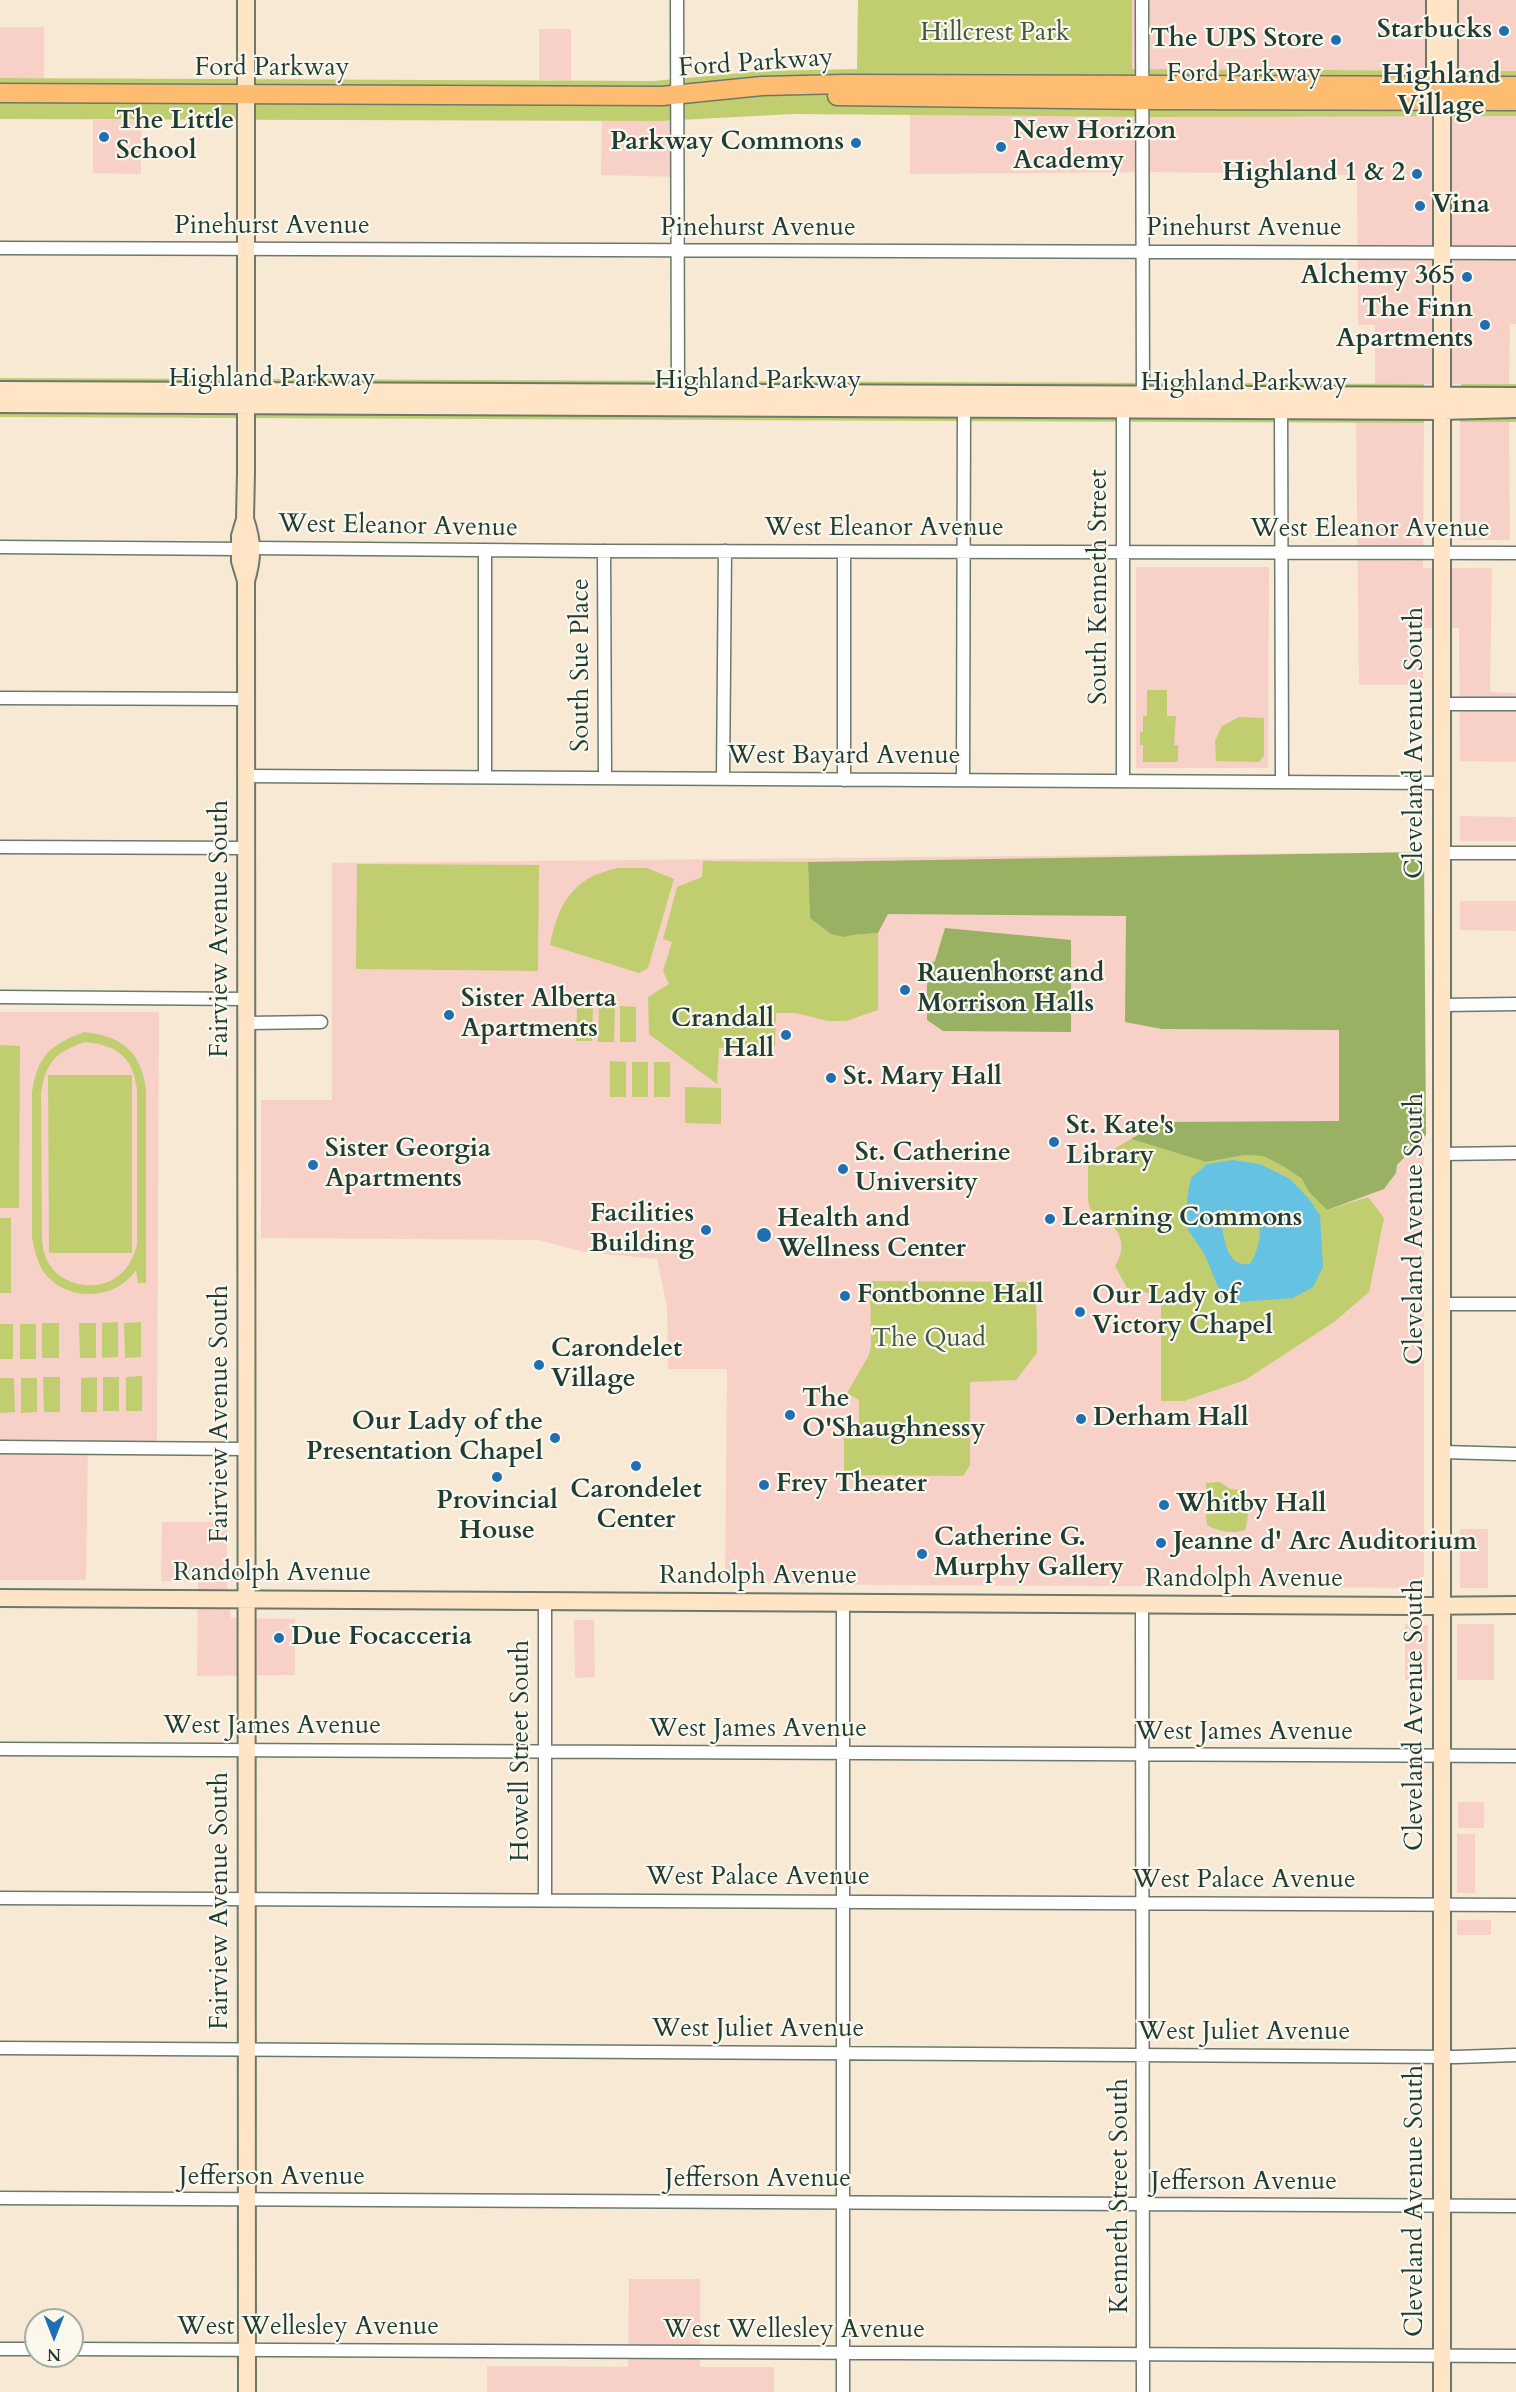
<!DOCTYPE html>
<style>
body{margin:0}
#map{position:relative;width:1516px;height:2392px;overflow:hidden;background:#f8e9d5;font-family:Cardo,serif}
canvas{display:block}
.north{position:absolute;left:24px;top:2308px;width:60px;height:60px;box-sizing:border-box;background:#fbf7ec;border:2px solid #a3ada2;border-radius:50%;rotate:180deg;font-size:16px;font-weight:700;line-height:24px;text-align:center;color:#1f3d34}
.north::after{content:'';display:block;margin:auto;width:21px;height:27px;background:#1f6fb2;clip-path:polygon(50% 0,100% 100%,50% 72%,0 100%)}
</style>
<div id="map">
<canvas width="1516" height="2392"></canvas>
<div class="north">N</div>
</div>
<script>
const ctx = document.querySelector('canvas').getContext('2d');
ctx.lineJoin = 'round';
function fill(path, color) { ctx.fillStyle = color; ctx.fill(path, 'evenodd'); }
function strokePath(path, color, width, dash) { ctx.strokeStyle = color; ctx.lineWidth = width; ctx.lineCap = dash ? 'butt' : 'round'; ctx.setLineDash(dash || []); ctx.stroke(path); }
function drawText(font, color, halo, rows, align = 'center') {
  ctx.font = font + ' Cardo,serif'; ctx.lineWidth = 4.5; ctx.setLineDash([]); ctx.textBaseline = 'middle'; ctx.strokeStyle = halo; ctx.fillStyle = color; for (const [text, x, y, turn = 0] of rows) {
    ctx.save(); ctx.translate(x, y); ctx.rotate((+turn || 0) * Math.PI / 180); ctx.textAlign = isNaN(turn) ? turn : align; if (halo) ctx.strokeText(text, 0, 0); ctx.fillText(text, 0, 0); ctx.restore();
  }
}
fill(new Path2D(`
 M1132 0H1516V71L1132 69Z
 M0 27H44V78H0Z
 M539 29H571V81L539 80Z
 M910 115 1516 116V324H1510L1509 384H1375V325H1358L1357 175 1157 172 910 174Z
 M93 120H141V174L93 173Z
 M602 121H679V177L601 175Z
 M1356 422 1424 423 1423 568H1492L1490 692 1516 693V762L1460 761 1459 628H1423V685H1359Z
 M1460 422H1509L1510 540H1460Z
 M1136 567H1269L1268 768H1136Z
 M1460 816 1516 817V841H1460Z
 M1424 852V1588L725 1584 727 1369H668L667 1307 657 1259 584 1252 538 1240 261 1238V1100H332V863Z
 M1460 901H1516V931L1460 930Z
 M0 1012H159L157 1441 88 1442 86 1580H0Z
 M162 1522H227V1582L231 1618 295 1619V1675L197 1676 198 1582 161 1581Z
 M1460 1529H1488V1588H1460Z
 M574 1620H594L595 1677 575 1678Z
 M1405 1624 1428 1625 1427 1680H1405Z
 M1457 1624H1494V1680H1457Z
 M1458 1802H1484V1828H1458Z
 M1457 1834H1475V1893H1457Z
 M1457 1920H1491V1935H1457Z
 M629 2279H700V2367H774V2392H487V2366L628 2367Z`), '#f7d1c8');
fill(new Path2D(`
 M858 0H1132V69L1516 71V116L1158 117 793 114 661 121 0 119V78L654 81 763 71 857 69Z
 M0 378 1424 384V423L0 417Z
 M1461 384H1516V422H1460Z
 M1147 690H1167V716H1176L1174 745H1178V760L1176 762H1143V745H1140V732H1143V716H1147Z
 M1239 717 1264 718V756L1259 762 1216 761 1215 741 1222 726Z
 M703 861 808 862 810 918 852 935 878 933V1010L846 1021H828L796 1013H776L775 1046 719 1048 717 1084 649 1034 648 997 669 984 663 971 672 942 663 939 677 887 702 877Z
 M357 864 539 865 538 971 356 969Z
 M617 868H647L674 879 648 968 639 973 550 945C555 920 563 895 586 880 594 874 607 871 617 868Z
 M577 1006H593L592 1041H576Z
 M599 1006 615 1007 614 1042H598Z
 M620 1006 636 1007V1042H620Z
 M84 1032C121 1036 141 1051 146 1089V1283H138L136 1270C116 1300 70 1302 47 1276 37 1265 35 1251 32 1237V1092C38 1055 50 1045 84 1032ZM85 1042C117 1045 133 1057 137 1090V1245C133 1259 127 1271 114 1279 90 1293 54 1283 45 1255 43 1250 42 1243 42 1237L41 1093C46 1061 56 1052 85 1042Z
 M0 1045 20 1046 19 1208H0Z
 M610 1061 626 1062V1097H610Z
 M632 1062H648V1097H632Z
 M654 1062H670V1097H654Z
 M48 1075H132V1253H49Z
 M685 1087 721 1088V1124L685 1123Z
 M1131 1139 1206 1162 1245 1155 1263 1156 1283 1166 1302 1179 1309 1192 1327 1210 1368 1197 1384 1218 1369 1292 1334 1322 1245 1380 1184 1401H1161V1304L1153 1294 1127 1288 1115 1266C1132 1239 1113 1222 1090 1209L1088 1200V1164Z
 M0 1218H11V1293H0Z
 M870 1281 1036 1282 1037 1353 1016 1380 970 1382V1465L963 1476 844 1475V1436L859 1424V1400L847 1393 869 1355 871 1345Z
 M118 1322V1357L102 1358V1323Z
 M141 1322V1357L125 1358 124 1323Z
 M42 1323H59V1358H42Z
 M79 1323H96V1358H80Z
 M0 1324H13V1359H0Z
 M20 1324H36V1359H20Z
 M142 1376V1411H126V1377Z
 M43 1377H60V1412H44Z
 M97 1377V1412H81V1378Z
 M103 1377H119V1411H103Z
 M0 1378H14L15 1412 0 1413Z
 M21 1378H37V1412L21 1413Z
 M1220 1482 1230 1489 1238 1490 1241 1488 1245 1489C1250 1502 1249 1517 1245 1530 1232 1534 1219 1532 1207 1525L1206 1514H1214V1498L1206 1497V1483Z`), '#c0ce70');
fill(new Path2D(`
 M1424 852 1426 1135 1397 1165 1396 1173 1384 1189 1327 1210 1309 1192 1302 1179 1283 1166 1263 1156 1245 1155 1206 1162 1131 1139 1160 1122 1339 1121V1030L1162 1029 1125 1022 1126 916 888 914 878 933 852 935 844 937 831 934 810 918 808 862Z
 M945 928 1071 940V1032L943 1031 927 1020V965L935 961Z`), '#98b162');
fill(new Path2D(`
 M1233 1160 1260 1164 1290 1179 1309 1199 1320 1215 1323 1267 1313 1287 1293 1298 1238 1302 1218 1287 1204 1253 1188 1230 1187 1198 1191 1178 1207 1164ZM1225 1209C1233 1211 1248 1212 1254 1217 1266 1228 1257 1253 1250 1264 1223 1268 1225 1232 1219 1215Z`), '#65c2e3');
const street = new Path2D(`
 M677 0 678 400
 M1142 0 1143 401
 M0 248 1516 253
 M1281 402 1282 782
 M1123 404V781
 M0 547 240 549
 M252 548 594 551 1516 553
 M485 550V777
 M604 551 605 778
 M844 552V780
 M0 698 246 699
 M1441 704H1516
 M246 776 1442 783
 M723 779 725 551
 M963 780 964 400
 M0 847 246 848
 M1441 853H1516
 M0 997 247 999
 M1442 1005 1516 1004
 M248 1023 321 1022
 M1441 1154 1516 1153
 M1442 1304H1516
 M0 1447 246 1449
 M1442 1452 1516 1454
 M545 1601V1900
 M843 1603V2392
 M1142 1604 1143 2392
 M0 1749 1516 1756
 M0 1898 1516 1905
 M0 2048 1456 2057 1516 2055
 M0 2198 1516 2206
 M0 2349H36
 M72 2349 1516 2356`);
const secondary = new Path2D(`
 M1435 0V74L1442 87V2392
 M1442 87 1449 75V0
 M0 390 1516 396
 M0 404 1442 411 1516 409
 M245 519C253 542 253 558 246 581L247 2392
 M246 581 240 561V536L245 519 246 473V0
 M0 1598 1414 1606 1516 1605`);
const primary = new Path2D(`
 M0 93 662 96 762 86 845 84 1516 86
 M837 96 1143 100 1516 101`);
strokePath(street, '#6b796c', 15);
strokePath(secondary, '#6b796c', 20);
strokePath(primary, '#6b796c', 21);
strokePath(street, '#fff', 12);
strokePath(secondary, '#ffe4c6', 16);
strokePath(primary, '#febc70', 18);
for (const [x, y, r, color] of [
 [1504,31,6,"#1f6fb2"],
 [1336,40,6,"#1f6fb2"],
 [104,137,6,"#1f6fb2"],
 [856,143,6,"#1f6fb2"],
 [1001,147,6,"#1f6fb2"],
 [1417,174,6,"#1f6fb2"],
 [1420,206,6,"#1f6fb2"],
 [1467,277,6,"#1f6fb2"],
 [1485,325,6,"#1f6fb2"],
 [905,990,6,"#1f6fb2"],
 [449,1015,6,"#1f6fb2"],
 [786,1035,6,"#1f6fb2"],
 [831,1078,6,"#1f6fb2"],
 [1054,1142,6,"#1f6fb2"],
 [313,1165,6,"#1f6fb2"],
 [843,1169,6,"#1f6fb2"],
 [1050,1219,6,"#1f6fb2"],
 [706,1230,6,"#1f6fb2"],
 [764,1235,8,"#1f6fb2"],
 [845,1296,6,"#1f6fb2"],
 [1080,1312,6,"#1f6fb2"],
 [539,1365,6,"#1f6fb2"],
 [790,1415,6,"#1f6fb2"],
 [1081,1419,6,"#1f6fb2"],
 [555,1438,6,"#1f6fb2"],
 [636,1466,6,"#1f6fb2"],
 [497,1477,6,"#1f6fb2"],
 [764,1485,6,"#1f6fb2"],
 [1164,1505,6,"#1f6fb2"],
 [1161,1543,6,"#1f6fb2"],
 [922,1554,6,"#1f6fb2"],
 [279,1638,6,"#1f6fb2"]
]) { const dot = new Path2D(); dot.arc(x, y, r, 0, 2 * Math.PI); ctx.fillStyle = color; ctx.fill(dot); strokePath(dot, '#fbf7ec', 2); }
drawText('bold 26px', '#1f3d34', '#fbf7ec', [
 ["Starbucks",1492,31,"right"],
 ["The UPS Store",1324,40,"right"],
 ["The Little",116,122],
 ["School",116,152],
 ["New Horizon",1013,132],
 ["Academy",1013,162],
 ["Parkway Commons",844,143,"right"],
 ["Highland 1 & 2",1405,174,"right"],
 ["Vina",1432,206],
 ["Alchemy 365",1455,277,"right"],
 ["The Finn",1473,310,"right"],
 ["Apartments",1473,340,"right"],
 ["Rauenhorst and",917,975],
 ["Morrison Halls",917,1005],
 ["Sister Alberta",461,1000],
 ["Apartments",461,1030],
 ["Crandall",774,1020,"right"],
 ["Hall",774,1050,"right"],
 ["St. Mary Hall",843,1078],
 ["St. Kate's",1066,1127],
 ["Library",1066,1157],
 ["Sister Georgia",325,1150],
 ["Apartments",325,1180],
 ["St. Catherine",855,1154],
 ["University",855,1184],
 ["Facilities",694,1215,"right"],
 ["Building",694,1245,"right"],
 ["Learning Commons",1062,1219],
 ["Health and",777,1220],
 ["Wellness Center",777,1250],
 ["Fontbonne Hall",857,1296],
 ["Our Lady of",1092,1297],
 ["Victory Chapel",1092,1327],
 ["Carondelet",551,1350],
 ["Village",551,1380],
 ["The",802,1400],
 ["O'Shaughnessy",802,1430],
 ["Derham Hall",1093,1419],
 ["Our Lady of the",543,1423,"right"],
 ["Presentation Chapel",543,1453,"right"],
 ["Frey Theater",776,1485],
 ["Carondelet",636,1491,"center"],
 ["Center",636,1521,"center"],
 ["Provincial",497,1502,"center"],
 ["House",497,1532,"center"],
 ["Whitby Hall",1176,1505],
 ["Catherine G.",934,1539],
 ["Murphy Gallery",934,1569],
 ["Jeanne d' Arc Auditorium",1173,1543],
 ["Due Focacceria",291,1638]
], 'left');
drawText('26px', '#3f5a40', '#fbf7ec', [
 ["Hillcrest Park",995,34],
 ["The Quad",929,1340]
]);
drawText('26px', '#1f3d34', '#fbf7ec', [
 ["Ford Parkway",756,64,-4],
 ["Ford Parkway",272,69],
 ["Ford Parkway",1244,75],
 ["Pinehurst Avenue",272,227],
 ["Pinehurst Avenue",758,229],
 ["Pinehurst Avenue",1244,229],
 ["Highland Parkway",272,380],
 ["Highland Parkway",758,382],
 ["Highland Parkway",1244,384],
 ["West Eleanor Avenue",398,527,1],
 ["West Eleanor Avenue",884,529],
 ["West Eleanor Avenue",1370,530],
 ["South Kenneth Street",1100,587,-90],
 ["South Sue Place",582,665,-90],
 ["Cleveland Avenue South",1416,743,-90],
 ["West Bayard Avenue",844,757],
 ["Fairview Avenue South",221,929,-90],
 ["Cleveland Avenue South",1416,1229,-90],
 ["Fairview Avenue South",221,1414,-90],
 ["Randolph Avenue",272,1574],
 ["Randolph Avenue",758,1577],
 ["Randolph Avenue",1244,1580],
 ["Cleveland Avenue South",1416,1715,-90],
 ["West James Avenue",272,1727],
 ["West James Avenue",758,1730],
 ["West James Avenue",1244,1733],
 ["Howell Street South",522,1751,-90],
 ["West Palace Avenue",758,1878],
 ["West Palace Avenue",1244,1881],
 ["Fairview Avenue South",221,1901,-90],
 ["West Juliet Avenue",758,2030],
 ["West Juliet Avenue",1244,2033],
 ["Jefferson Avenue",272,2178],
 ["Jefferson Avenue",758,2180],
 ["Jefferson Avenue",1244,2183],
 ["Kenneth Street South",1121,2196,-90],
 ["Cleveland Avenue South",1416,2201,-90],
 ["West Wellesley Avenue",308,2328],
 ["West Wellesley Avenue",794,2331]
]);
drawText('bold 27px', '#1f3d34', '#fbf7ec', [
 ["Highland",1441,77],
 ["Village",1441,108]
]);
</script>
